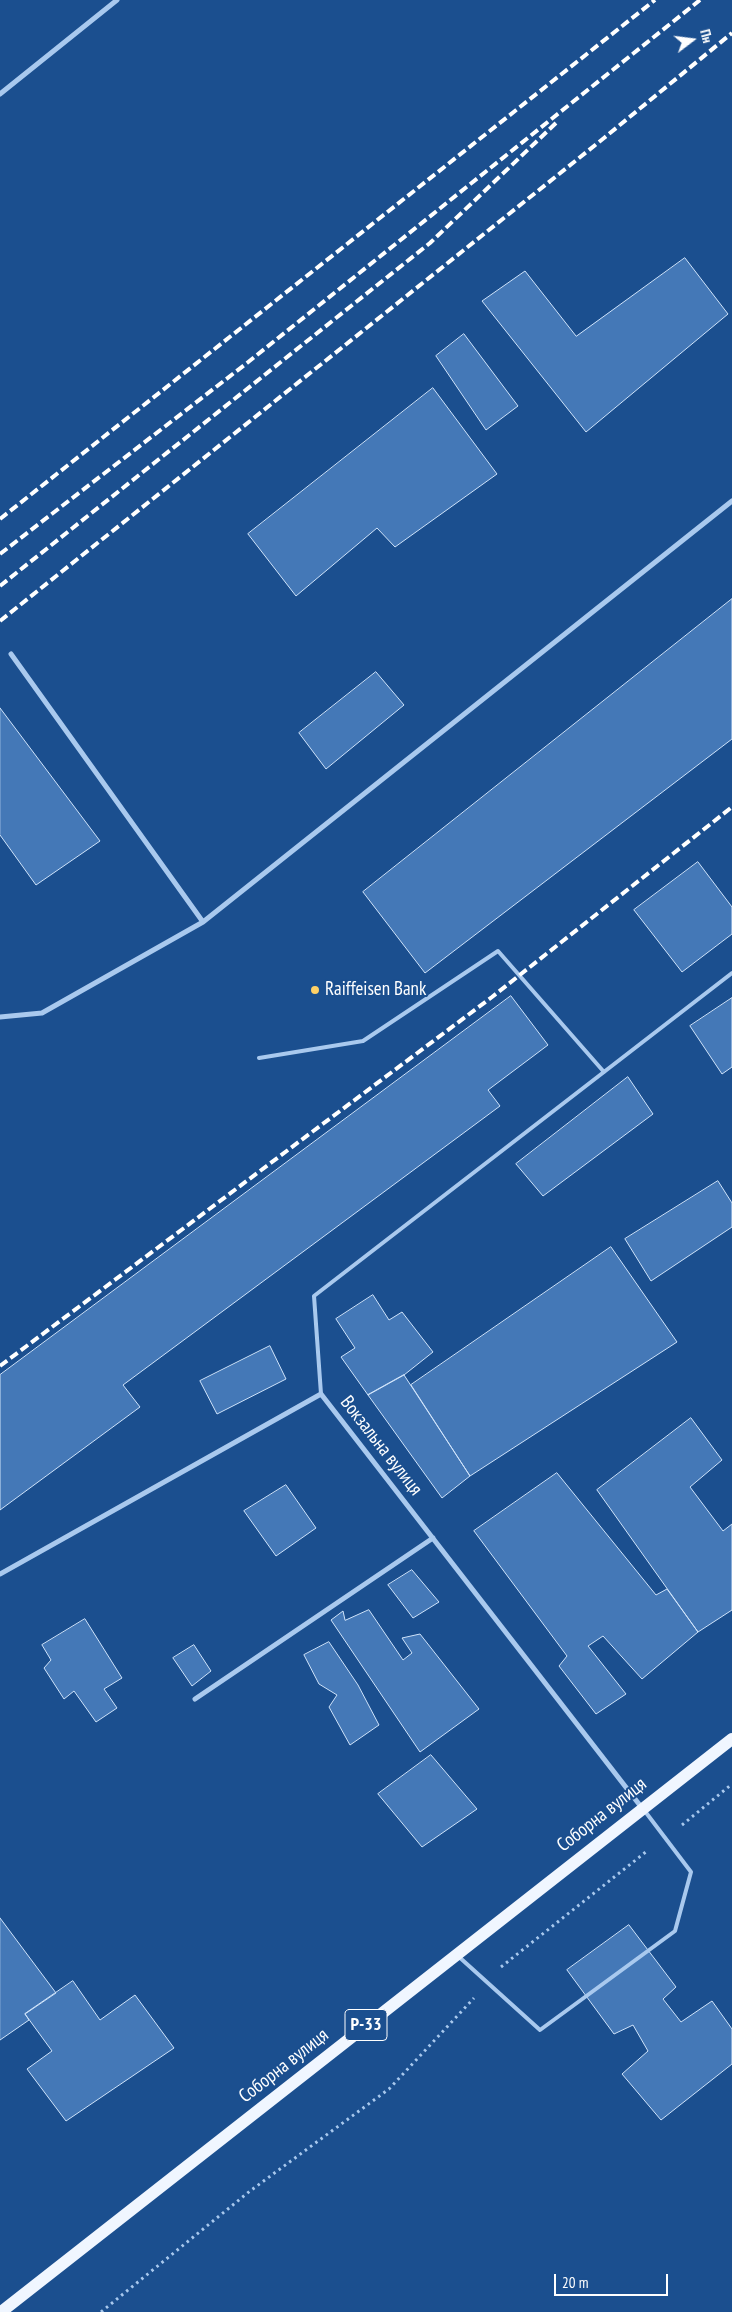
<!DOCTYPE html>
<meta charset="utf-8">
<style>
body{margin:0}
#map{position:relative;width:732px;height:2312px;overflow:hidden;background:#1b4f8f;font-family:"PT Sans Narrow",sans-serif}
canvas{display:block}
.north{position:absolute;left:667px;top:15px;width:50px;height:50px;-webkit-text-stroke:4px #1b4f8f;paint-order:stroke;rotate:75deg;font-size:14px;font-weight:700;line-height:20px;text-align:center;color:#fff}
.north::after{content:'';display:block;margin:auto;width:18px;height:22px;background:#fff;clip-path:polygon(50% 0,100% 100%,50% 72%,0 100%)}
.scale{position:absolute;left:554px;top:2274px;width:114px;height:22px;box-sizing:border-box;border:2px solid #fff;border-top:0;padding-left:6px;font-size:15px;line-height:18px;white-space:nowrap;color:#fff;-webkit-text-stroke:4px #1b4f8f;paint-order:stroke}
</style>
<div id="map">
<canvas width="732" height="2312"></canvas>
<div class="north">Пн</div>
<div class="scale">20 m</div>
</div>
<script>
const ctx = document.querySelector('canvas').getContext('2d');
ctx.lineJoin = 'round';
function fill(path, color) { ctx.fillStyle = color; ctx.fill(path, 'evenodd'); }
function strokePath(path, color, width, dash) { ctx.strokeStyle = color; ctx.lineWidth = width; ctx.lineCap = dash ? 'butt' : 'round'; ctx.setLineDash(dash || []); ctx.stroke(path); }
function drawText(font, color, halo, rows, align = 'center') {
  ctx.font = font + ' "PT Sans Narrow",sans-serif'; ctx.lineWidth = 4; ctx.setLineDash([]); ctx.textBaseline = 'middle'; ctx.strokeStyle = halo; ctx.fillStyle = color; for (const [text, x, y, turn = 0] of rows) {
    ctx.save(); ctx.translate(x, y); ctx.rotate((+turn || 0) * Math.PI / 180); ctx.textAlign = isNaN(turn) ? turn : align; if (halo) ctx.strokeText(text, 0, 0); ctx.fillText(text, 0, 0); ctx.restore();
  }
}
const building = new Path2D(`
 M685 258 728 314 586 432 482 301 525 271 576 336Z
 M464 334 518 406 486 430 436 356Z
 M433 388 497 474 395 547 377 528 296 596 248 534Z
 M732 599V739L425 973 363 892Z
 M376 672 404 705 326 769 299 733Z
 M0 708 100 841 36 885 0 835Z
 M698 862 732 907V934L682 972 634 910Z
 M511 996 548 1045 488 1090 500 1106 123 1385 140 1407 0 1510V1375Z
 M732 998V1067L722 1074 690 1026Z
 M628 1077 653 1114 543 1196 516 1164Z
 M718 1181 732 1203V1227L651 1281 625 1239Z
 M611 1247 677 1342 470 1476 411 1385Z
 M373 1295 389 1320 402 1312 433 1352 404 1375 368 1395 341 1357 355 1348 336 1319Z
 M270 1346 286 1379 217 1414 200 1381Z
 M404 1375 470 1476 442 1498 368 1395Z
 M691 1418 722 1460 690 1487 723 1531 732 1524V1610L698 1632 597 1490Z
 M557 1473 656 1595 667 1589 698 1632 642 1679 603 1636 588 1646 626 1694 596 1714 559 1666 567 1656 474 1531Z
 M286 1485 316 1528 276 1556 244 1511Z
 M412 1570 439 1602 413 1618 388 1585Z
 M369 1610 403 1660 412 1653 402 1638 420 1634 479 1709 420 1752 331 1620 343 1611 345 1620Z
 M85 1619 122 1678 104 1689 117 1708 96 1722 74 1691 64 1699 44 1668 51 1660 42 1645Z
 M329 1642 358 1685 379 1725 350 1745 329 1707 337 1695 319 1684 304 1655Z
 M194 1645 211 1671 192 1686 173 1658Z
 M431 1755 477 1809 422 1847 378 1794Z
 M0 1918 56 1993 25 2014 29 2020 0 2040Z
 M629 1925 676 1987 663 1999 681 2022 712 2001 732 2029V2064L661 2120 622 2074 648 2051 633 2025 614 2034 567 1970Z
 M73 1981 100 2020 135 1995 174 2048 66 2121 27 2069 52 2051 25 2014Z`);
fill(building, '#4478b7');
strokePath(building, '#cfe3fa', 1);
strokePath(new Path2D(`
 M682 1825 732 1784
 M501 1967 647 1851
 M101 2312 250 2191 389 2089 474 1998`), '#a9c9ee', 3, [2.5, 4]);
strokePath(new Path2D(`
 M259 1058 363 1041 498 951 604 1072
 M321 1394 314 1296 732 973
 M458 1956 540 2030 675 1931 691 1872 644 1810`), '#a9c9ee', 4);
strokePath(new Path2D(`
 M0 94 117 0
 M11 654 203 922
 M0 1017 42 1013 203 922 732 501
 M0 1574 321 1394 642 1808
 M195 1699 433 1538`), '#a9c9ee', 5);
strokePath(new Path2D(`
 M1 2312 732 1739`), '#f0f6ff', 12);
strokePath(new Path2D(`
 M0 519 655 0
 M0 554 247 363 700 0
 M0 586 430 243 557 122
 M0 621 604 138 732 33
 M0 1366 492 997 732 807`), '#fff', 4, [9, 4]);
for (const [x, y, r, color] of [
 [315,990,5,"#ffd166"]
]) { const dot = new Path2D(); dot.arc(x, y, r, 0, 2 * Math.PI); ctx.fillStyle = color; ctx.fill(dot); strokePath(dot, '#1b4f8f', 2); }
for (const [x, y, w] of [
 [366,2025,42]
]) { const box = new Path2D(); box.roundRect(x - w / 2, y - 15.5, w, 31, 4); ctx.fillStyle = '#1b4f8f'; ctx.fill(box); strokePath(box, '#fff', 1); }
drawText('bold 18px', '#fff', null, [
 ["Р-33",366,2025]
]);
drawText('19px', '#fff', '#1b4f8f', [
 ["Raiffeisen Bank",325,990]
], 'left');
drawText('19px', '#fff', '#1b4f8f', [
 ["Вокзальна вулиця",381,1446,52],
 ["Соборна вулиця",602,1815,-38],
 ["Соборна вулиця",284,2066,-38]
]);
</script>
